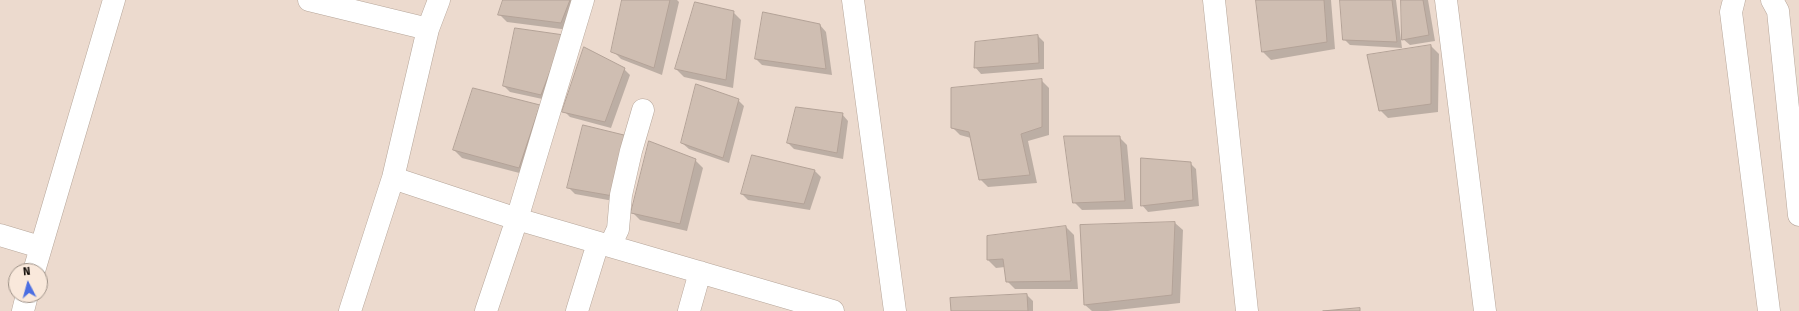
<!DOCTYPE html>
<style>
body{margin:0}
#map{position:relative;width:1799px;height:311px;overflow:hidden;background:#ecdace;font-family:"Fira Sans",sans-serif}
canvas{display:block}
.north{position:absolute;left:8px;top:263px;width:40px;height:40px;box-sizing:border-box;background:#f9e8db;border:1px solid #9c9086;border-radius:50%;rotate:354deg;font-size:11px;font-weight:700;line-height:16px;text-align:center;color:#100b07}
.north::after{content:'';display:block;margin:auto;width:14px;height:18px;background:#4b6ee2;clip-path:polygon(50% 0,100% 100%,50% 72%,0 100%)}
</style>
<div id="map">
<canvas width="1799" height="311"></canvas>
<div class="north">N</div>
</div>
<script>
const ctx = document.querySelector('canvas').getContext('2d');
ctx.lineJoin = 'round';
function fill(path, color) { ctx.fillStyle = color; ctx.fill(path, 'evenodd'); }
function strokePath(path, color, width, dash) { ctx.strokeStyle = color; ctx.lineWidth = width; ctx.lineCap = dash ? 'butt' : 'round'; ctx.setLineDash(dash || []); ctx.stroke(path); }
fill(new Path2D(`
 M504 0H580L569 30 507 22 499 14Z
 M623 0H677L679 2 662 75 621 59 613 51Z
 M1257 0H1331L1335 49 1271 60 1263 52Z
 M1341 0H1396L1402 48 1350 45 1344 39Z
 M1402 0H1428L1435 41 1410 45 1403 39Z
 M733 12 741 20 733 88 684 77 676 69Z
 M820 25 826 32 832 75 762 65 756 59Z
 M564 35 547 100 510 92 504 86Z
 M1038 36 1044 42V69L981 74 975 67Z
 M1431 46 1439 54 1438 112 1388 118 1380 110Z
 M624 69 630 75 611 128 570 117 564 111Z
 M1041 80 1049 88V135L1028 141 1037 183 988 187 980 179 971 138 960 135 952 127Z
 M738 100 744 106 729 163 689 149 682 143Z
 M540 106 527 175 462 158 454 150Z
 M842 114 848 121 843 159 794 149 788 143Z
 M584 126 619 202 575 194 569 188Z
 M1119 137 1127 145 1133 209 1082 210 1074 202Z
 M753 156 815 171 821 177 810 210 748 200 742 194Z
 M695 160 703 168 687 231 640 220 632 212Z
 M1190 163 1196 169 1199 206 1148 212 1142 205Z
 M1175 223 1183 230 1180 303 1108 311H1092L1085 305Z
 M1066 227 1074 235 1078 289H1015L1007 281 1005 267 996 268 988 260Z
 M1027 295 1033 301V311H952Z`), '#0003');
const building = new Path2D(`
 M503 0H570L561 23 498 15Z
 M622 0H670L654 68 611 52Z
 M1256 0H1324L1327 42 1262 52Z
 M1340 0H1392L1397 42 1343 40Z
 M1401 0H1423L1429 35 1402 40Z
 M695 2 734 11 726 80 675 69Z
 M763 12 820 24 826 69 755 59Z
 M515 28 564 35 541 95 503 86Z
 M1038 35 1039 63 974 68 975 42Z
 M1431 45V104L1379 111 1367 55Z
 M584 47 625 68 605 122 562 112Z
 M1042 79V127L1021 134 1030 175 979 180 969 132 951 128V88Z
 M696 84 739 99 723 158 681 143Z
 M473 88 540 105 519 168 453 150Z
 M796 107 843 113 837 153 787 143Z
 M583 125 628 136 613 196 567 188Z
 M1064 136H1120L1125 201 1073 203Z
 M649 141 696 159 680 224 631 213Z
 M752 155 815 170 804 204 741 194Z
 M1141 158 1191 162 1193 200 1141 206Z
 M1175 222 1172 295 1084 305 1080 225Z
 M1066 226 1071 281 1006 282 1003 259 987 260V236Z
 M1027 294 1028 311H951L950 298Z
 M1360 308V311H1323Z`);
fill(building, '#cfbeb2');
strokePath(building, '#b3a297', 1);
const minor = new Path2D(`
 M309 0 428 29
 M853 0 895 311
 M1214 0 1247 311
 M1446 0 1485 311
 M1734 0 1731 12 1769 311
 M1772 0 1778 11 1799 215
 M393 178 517 219 833 311
 M0 235 40 247
 M610 246 618 229 621 195 631 151 643 110
 M34 271 114 0
 M23 311 27 295
 M350 311 393 178 428 29 439 0
 M486 311 517 219 583 0
 M577 311 598 243
 M689 311 700 272`);
strokePath(minor, '#b6a69a', 23);
strokePath(minor, '#fff', 22);
</script>
